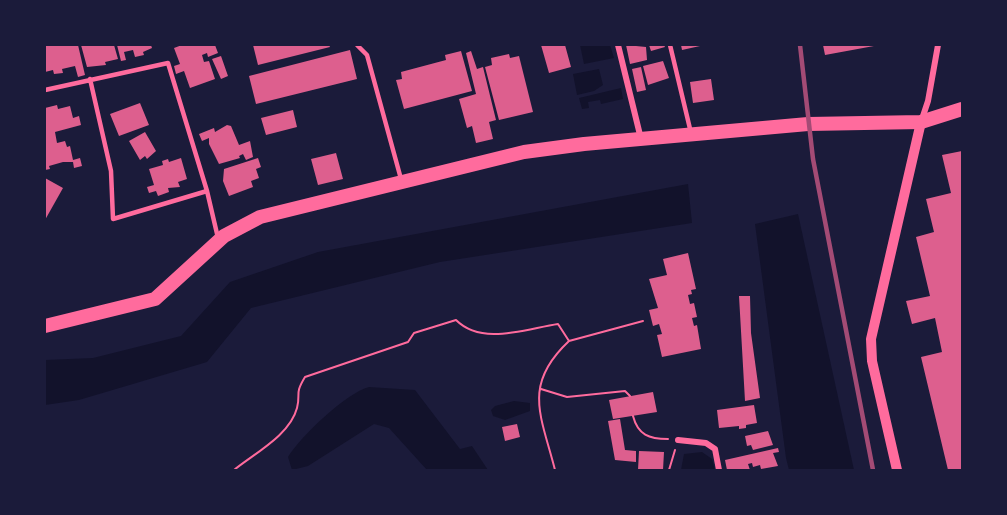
<!DOCTYPE html>
<style>
body{margin:0}
#map{position:relative;width:1007px;height:515px;overflow:hidden;background:#1b1b3a;font-family:Ubuntu,sans-serif}
canvas{display:block}
.frame{position:absolute;inset:0;border:46px solid #1b1b3a;pointer-events:none}
</style>
<div id="map">
<canvas width="1007" height="515"></canvas>
<div class="frame"></div>
</div>
<script>
const ctx = document.querySelector('canvas').getContext('2d');
ctx.lineJoin = 'round';
function fill(path, color) { ctx.fillStyle = color; ctx.fill(path, 'evenodd'); }
function strokePath(path, color, width, dash) { ctx.strokeStyle = color; ctx.lineWidth = width; ctx.lineCap = dash ? 'butt' : 'round'; ctx.setLineDash(dash || []); ctx.stroke(path); }
fill(new Path2D(`
 M580 45H610L614 58 584 64Z
 M599 69 603 85 594 91 577 95 573 74Z
 M621 88 623 99 601 104 600 100 588 102 589 108 582 109 579 98Z
 M688 184 692 223 440 262 251 308 207 362 79 400 45 405V360L93 358 181 336 230 282 318 252Z
 M798 214 854 470H789L786 458 755 224Z
 M369 387 415 390 460 449 472 446 488 470H427L389 428 374 424 308 466 292 470 288 457C301 436 346 393 369 387Z
 M514 401 530 403V411L505 420 493 416 491 410 495 406Z
 M702 452 712 459 715 470H681L684 454Z`), '#12122b');
fill(new Path2D(`
 M45 45H78L85 75 78 77 75 66 62 69 63 73 54 74 53 70 45 72Z
 M81 45H114L118 59 105 62 106 65 87 67Z
 M117 45H151L152 48 143 52 144 55 135 57 133 50 124 52 126 60 121 61Z
 M182 45H215L218 53 208 57 207 53 202 55 204 62 209 61 215 79 190 88 184 71 176 74 174 66 180 64 174 48Z
 M253 45H329L330 47 258 65Z
 M541 45H565L571 67 549 73Z
 M626 45 646 47 647 60 630 64Z
 M649 45H664L665 47 651 51Z
 M681 45H700V46L682 50Z
 M823 45H874V46L825 55Z
 M350 50 357 79 256 104 249 76Z
 M461 51 472 91 404 109 396 80 402 79 401 72 446 60 445 55Z
 M471 51 477 69 483 67 496 120 489 122 493 139 476 143 472 126 467 128 459 99 476 94 466 53Z
 M509 54 510 58 519 56 533 112 499 120 485 67 492 65 491 58Z
 M221 56 228 76 221 79 212 59Z
 M663 61 669 78 648 85 643 66Z
 M641 67 646 90 637 92 632 69Z
 M711 79 714 100 693 103 690 82Z
 M140 103 149 125 119 136 110 114Z
 M57 105 58 109 70 106 73 118 79 116 81 125 55 132 57 143 65 141 67 147 70 146 73 160 80 158 82 166 74 168 73 162H63L49 166 50 169 45 170V108Z
 M293 110 297 127 266 135 261 118Z
 M227 125 231 126 239 145 250 141 253 157 246 160 243 154 239 156 240 158 219 164 209 144V138L202 141 199 134 214 128 215 132Z
 M145 132 156 151 147 159 145 156 140 160 129 141Z
 M962 151V470H948L921 357 942 352 935 318 912 324 906 301 930 296 916 237 934 232 926 199 951 193 942 155Z
 M336 153 343 179 318 185 311 159Z
 M181 158 187 179 178 182 180 187 168 188 169 192 158 196 156 191 149 193 147 187 154 185 149 169 163 165 162 161 168 159 169 162Z
 M258 158 261 167 256 169 259 178 251 181 253 187 229 196 223 181 224 169Z
 M45 178 63 188 45 220Z
 M688 253 696 289 691 290 692 294 688 295 690 304 694 303 697 317 692 318 694 326 697 325 701 349 662 357 657 335 662 334 659 324 653 326 649 310 658 308 649 279 667 275 663 259Z
 M739 296H750L751 333 760 398 745 401Z
 M653 392 657 412 613 419 609 400Z
 M754 405 757 423 746 425V428L739 429V426L719 428 717 410Z
 M620 419 625 450 636 451V462L615 460 608 421Z
 M517 424 520 437 505 441 502 427Z
 M768 431 773 445 753 450 751 445 747 446 745 436Z
 M778 448 779 452 773 453 778 466 761 469 760 465 753 467 752 463 748 464 750 470H727L725 460Z
 M639 451 664 452 663 470H638Z`), '#dd5f8e');
strokePath(new Path2D(`
 M569 341 643 321
 M541 389 567 397 625 391 630 396
 M633 416C638 435 649 439 668 439
 M234 470C255 453 290 435 297 408 301 393 294 395 305 377L408 342 414 333 456 320C482 346 525 329 558 324L569 341C522 385 541 415 555 470
 M669 470 675 450`), '#ff6b9d', 2);
strokePath(new Path2D(`
 M357 45 367 55 401 179
 M670 45 691 133
 M90 79 111 171 113 219 207 191
 M45 90 168 63 207 191 218 238`), '#ff6b9d', 4.5);
strokePath(new Path2D(`
 M618 45 641 139
 M921 122 928 101 938 45
 M678 440 706 443 715 449 719 470`), '#ff6b9d', 6);
strokePath(new Path2D(`
 M897 470 872 361 871 339 921 122`), '#ff6b9d', 10);
strokePath(new Path2D(`
 M45 326 155 299 224 236 260 217 524 152 584 144 808 124 921 122 962 109`), '#ff6b9d', 14);
strokePath(new Path2D(`
 M800 45 813 159 873 470`), '#a44b75', 4.5);
</script>
